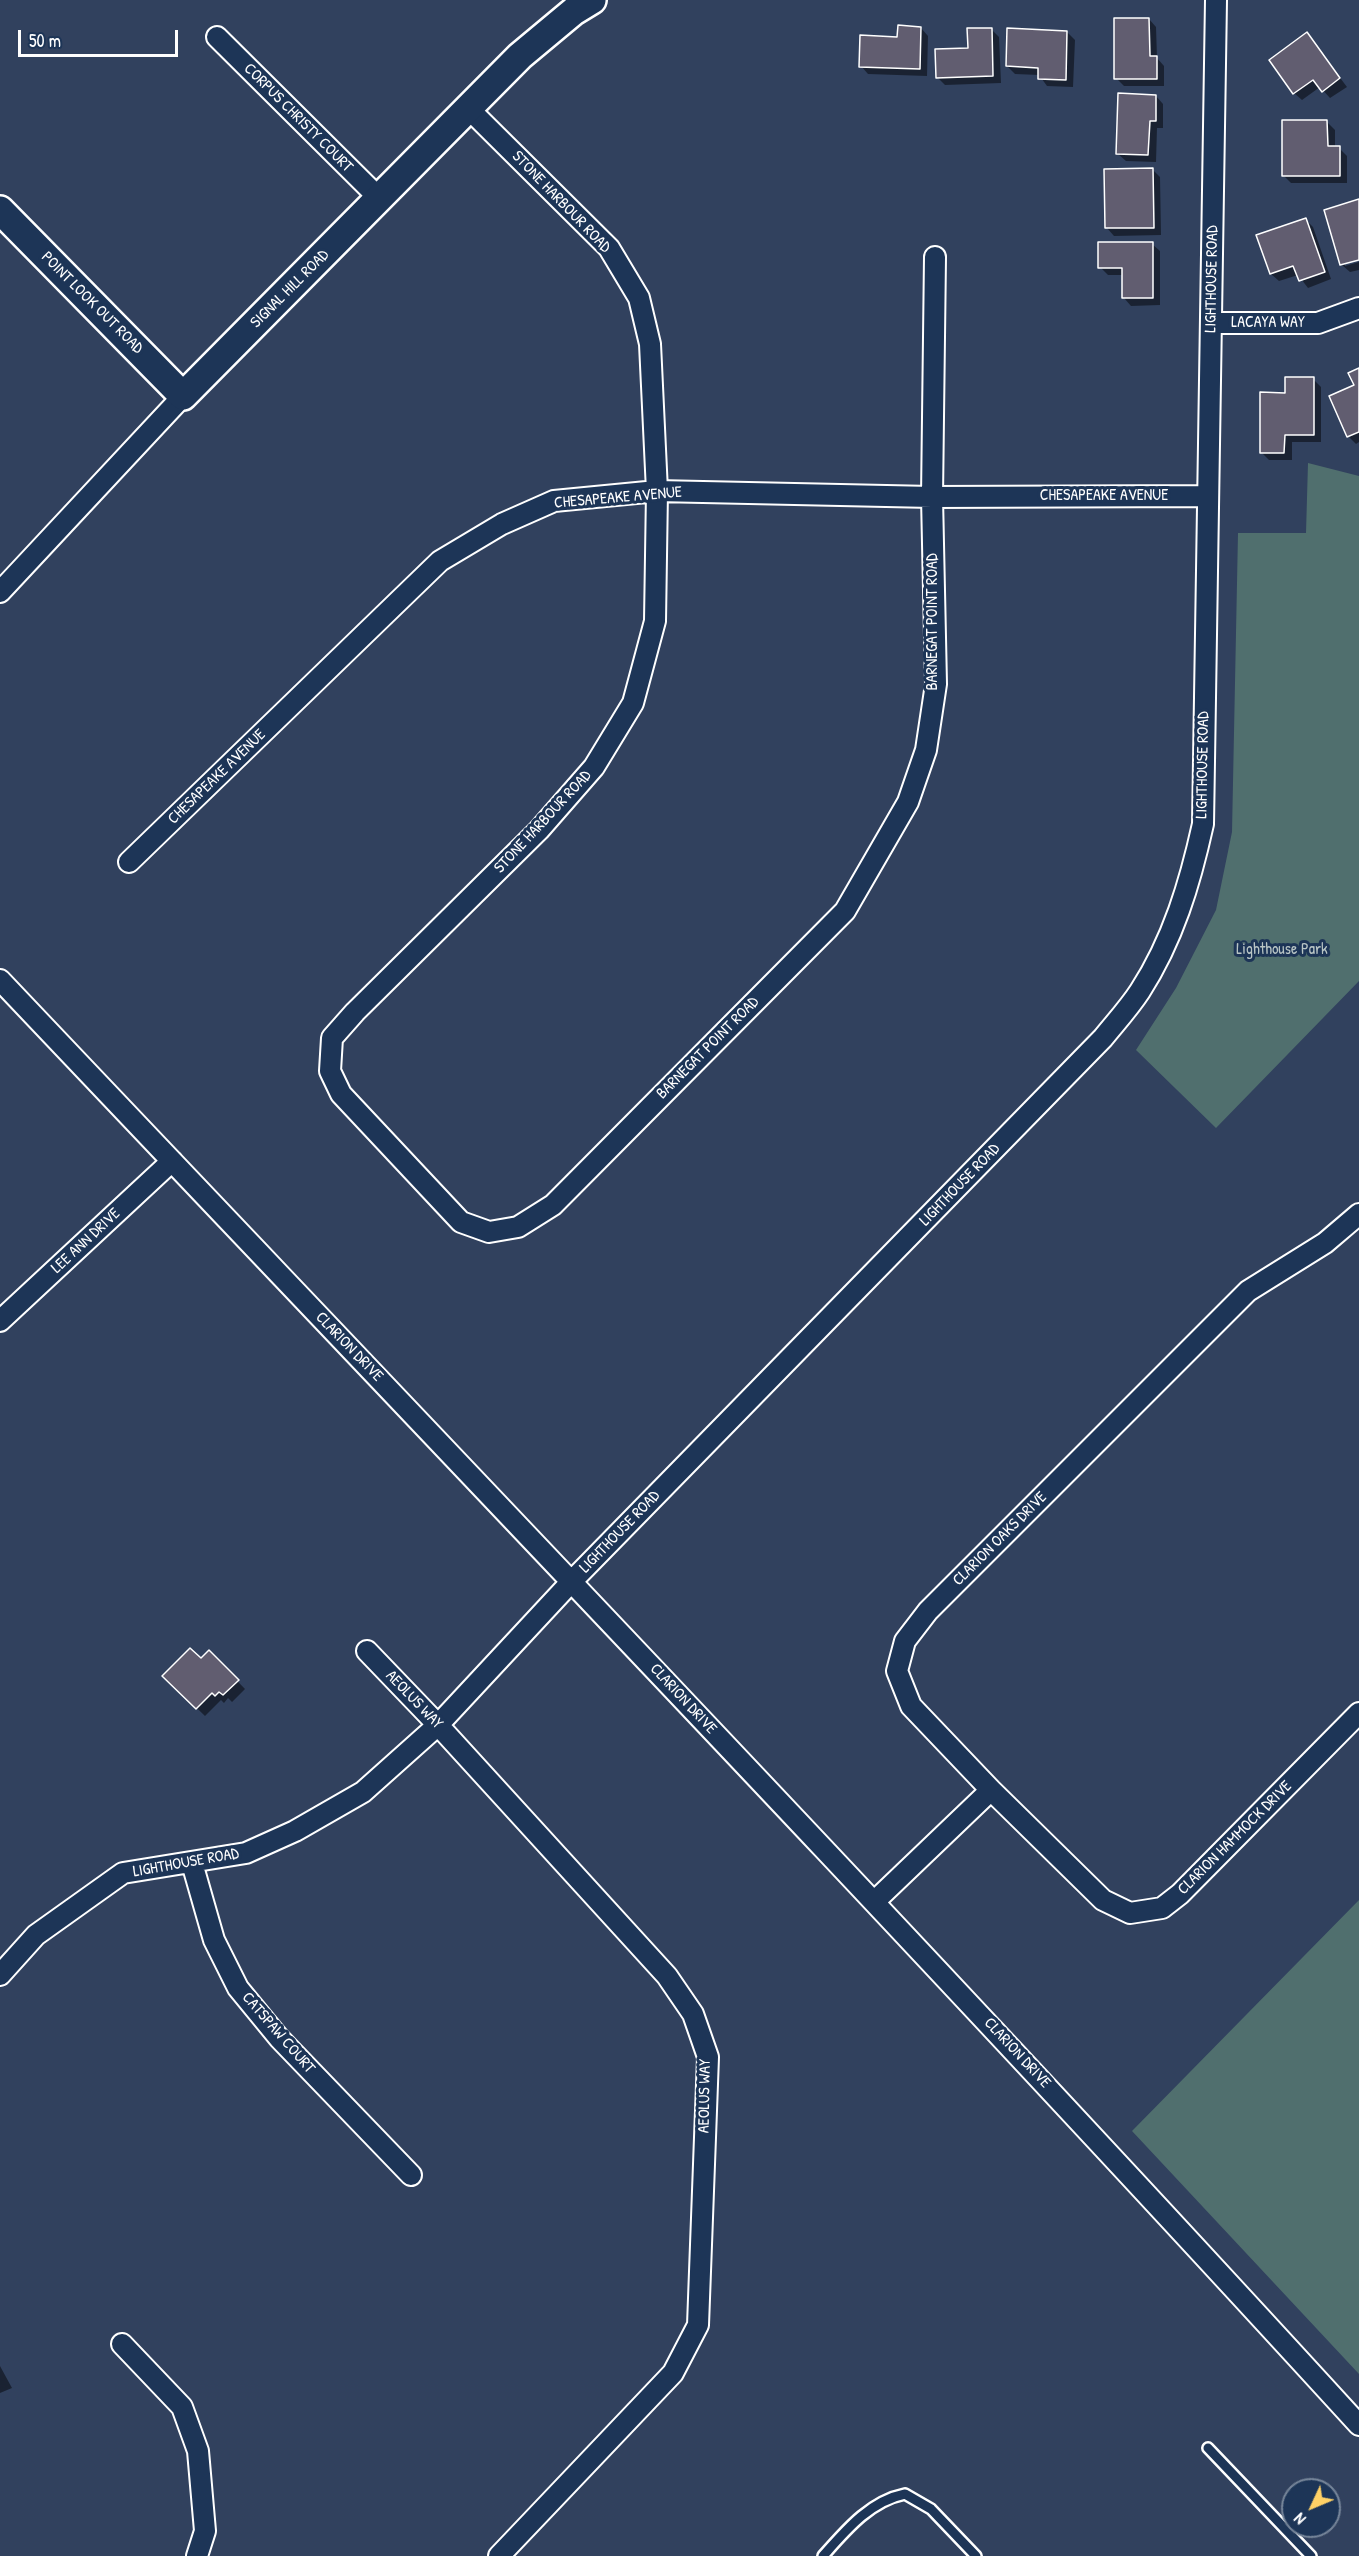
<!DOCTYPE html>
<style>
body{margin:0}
#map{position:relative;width:1359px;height:2556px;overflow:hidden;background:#31415e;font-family:"Patrick Hand",sans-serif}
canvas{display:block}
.north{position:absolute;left:1281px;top:2478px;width:60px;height:60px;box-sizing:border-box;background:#1d3557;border:2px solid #77869a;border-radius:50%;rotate:226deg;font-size:16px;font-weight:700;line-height:24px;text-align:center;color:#fff}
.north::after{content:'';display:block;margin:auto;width:21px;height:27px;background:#ffd166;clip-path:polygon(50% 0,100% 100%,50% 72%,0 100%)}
.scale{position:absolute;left:18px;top:30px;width:160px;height:27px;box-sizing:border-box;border:3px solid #fff;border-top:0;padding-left:8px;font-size:18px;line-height:21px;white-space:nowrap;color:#fff;-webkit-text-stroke:4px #1d3557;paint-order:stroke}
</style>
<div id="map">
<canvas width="1359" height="2556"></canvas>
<div class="north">N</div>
<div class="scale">50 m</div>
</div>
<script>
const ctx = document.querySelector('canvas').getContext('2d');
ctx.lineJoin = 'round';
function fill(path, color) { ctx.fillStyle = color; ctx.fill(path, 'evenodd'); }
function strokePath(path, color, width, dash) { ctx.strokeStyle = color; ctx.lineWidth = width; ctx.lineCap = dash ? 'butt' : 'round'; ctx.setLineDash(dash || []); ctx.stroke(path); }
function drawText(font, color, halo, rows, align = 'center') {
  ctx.font = font + ' "Patrick Hand",sans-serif'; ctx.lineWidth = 6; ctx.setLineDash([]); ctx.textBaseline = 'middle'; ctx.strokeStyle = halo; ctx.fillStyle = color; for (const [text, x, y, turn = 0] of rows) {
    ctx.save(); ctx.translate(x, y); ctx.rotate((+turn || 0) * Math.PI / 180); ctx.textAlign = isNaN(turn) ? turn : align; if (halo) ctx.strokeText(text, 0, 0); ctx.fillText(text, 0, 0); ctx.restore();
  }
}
fill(new Path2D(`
 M1308 463 1359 476V981L1216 1128 1136 1050 1176 988 1216 910 1232 832 1238 533H1306Z
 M1359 1900V2374L1132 2131Z`), '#506f6e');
fill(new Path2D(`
 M1149 19 1156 27 1157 58 1164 66V86H1124L1116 78Z
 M921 28 928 36 927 76 868 74 861 66 899 38Z
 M991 29 999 37 1001 83 945 85 937 77Z
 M1067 32 1075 40 1073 87 1047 86 1039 75 1015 74 1007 66Z
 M1307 34 1347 87 1330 98 1320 87 1302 100 1294 93Z
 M1156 96 1163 104V128H1157L1156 162 1126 161 1118 154Z
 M1327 122 1335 130V148H1339L1347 156V183H1291L1283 175Z
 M1153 170 1160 177 1161 235 1114 236 1107 228Z
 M1359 201V258L1345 263V266L1359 262V270L1350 272 1342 265 1326 211Z
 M1305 219 1313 227 1331 279 1308 288 1298 275 1279 281 1271 274 1258 236Z
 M1152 244 1160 251V305L1131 306 1124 298V275H1108L1100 267Z
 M1359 370V442L1356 444 1348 436Z
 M1313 379 1321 387V442H1292V460H1269L1261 452 1286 394Z
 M209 1652 245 1689 232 1702 228 1698 224 1703 221 1700 205 1716 164 1676 201 1660Z
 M0 2366 12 2388 0 2393Z`), '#0007');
const building = new Path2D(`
 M1114 18H1149L1150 56H1157V79H1114Z
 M898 25 921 27 920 69 859 67 860 35 897 37Z
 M967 28H992L993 76 936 78 935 49 968 48Z
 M1007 28 1067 31 1066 80 1038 79V68L1006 66Z
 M1307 32 1340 78 1322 92 1313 80 1293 94 1269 60Z
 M1118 93 1156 95V121H1150L1148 155 1116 154Z
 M1282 120H1327L1328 146H1340V176H1282Z
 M1153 168 1154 228H1105L1104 169Z
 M1359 199V260L1340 265 1324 210Z
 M1306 218 1325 272 1299 281 1293 266 1270 274 1256 235Z
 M1098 242H1153V298H1122V268H1098Z
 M1359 368V432L1347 437 1329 396 1354 385 1348 373Z
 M1285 377H1314V435H1285L1284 453H1260V392L1285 393Z
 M190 1648 201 1658 209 1650 239 1680 223 1695 219 1692 215 1696 212 1693 196 1709 162 1676Z`);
fill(building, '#615d70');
strokePath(building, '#fff', 1.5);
const lane = new Path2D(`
 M1208 2448 1311 2556
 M823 2556C846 2530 870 2501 905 2494L931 2509 976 2556`);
const street = new Path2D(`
 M217 37 379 198
 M468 108 609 248 639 298 650 344 657 491 655 621 633 703 594 767 539 830 355 1012 332 1038 330 1071 341 1094 461 1222 489 1232 518 1227 553 1205 845 911 908 802 926 750 936 684 932 497 935 257
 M1211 323H1318L1359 308
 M0 592 183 396
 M129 862 440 561 502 524 554 501 657 491 932 497 1208 496
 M0 980C455 1460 913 1937 1359 2425
 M1359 1214 1325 1243 1248 1291 928 1611 905 1641 897 1671 911 1706 991 1790 1103 1900 1130 1913 1162 1908 1180 1894 1359 1713
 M0 1321 172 1161
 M367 1651 438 1725 667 1976 693 2014 708 2057 698 2325 673 2373 499 2556
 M192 1863 214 1940 238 1988 279 2038 411 2175
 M875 1901 991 1790
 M0 1975 36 1935 123 1873 246 1853 295 1831 363 1792 438 1725 572 1581 1103 1038C1115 1023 1129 1008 1140 991 1173 940 1190 883 1203 824L1216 0
 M122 2344 182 2407 198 2451 205 2531 197 2556`);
const secondary = new Path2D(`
 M0 210 183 396 520 56 574 11 592 0`);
strokePath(lane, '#fff', 14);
strokePath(street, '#fff', 24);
strokePath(secondary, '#fff', 32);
strokePath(lane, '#1d3557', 9);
strokePath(street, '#1d3557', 20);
strokePath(secondary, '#1d3557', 27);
drawText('16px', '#fff', '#1d3557', [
 ["CORPUS CHRISTY COURT",298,118,45],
 ["STONE HARBOUR ROAD",561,202,46],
 ["LIGHTHOUSE ROAD",1212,279,-89],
 ["SIGNAL HILL ROAD",290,289,-45],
 ["POINT LOOK OUT ROAD",92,303,45],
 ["LACAYA WAY",1268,323],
 ["CHESAPEAKE AVENUE",1104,496],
 ["CHESAPEAKE AVENUE",618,498,-5],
 ["BARNEGAT POINT ROAD",933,622,-90],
 ["LIGHTHOUSE ROAD",1203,765,-89],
 ["CHESAPEAKE AVENUE",217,777,-44],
 ["STONE HARBOUR ROAD",543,822,-47],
 ["BARNEGAT POINT ROAD",708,1048,-45],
 ["LIGHTHOUSE ROAD",960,1185,-46],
 ["LEE ANN DRIVE",86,1241,-43],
 ["CLARION DRIVE",349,1347,46],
 ["LIGHTHOUSE ROAD",620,1532,-46],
 ["CLARION OAKS DRIVE",1000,1539,-45],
 ["CLARION DRIVE",683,1699,47],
 ["AEOLUS WAY",414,1700,46],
 ["CLARION HAMMOCK DRIVE",1235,1838,-45],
 ["LIGHTHOUSE ROAD",186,1863,-10],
 ["CATSPAW COURT",278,2033,49],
 ["CLARION DRIVE",1017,2053,47],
 ["AEOLUS WAY",705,2096,-89]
]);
drawText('16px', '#b9c5c5', '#1d3557', [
 ["Lighthouse Park",1282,950]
]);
</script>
